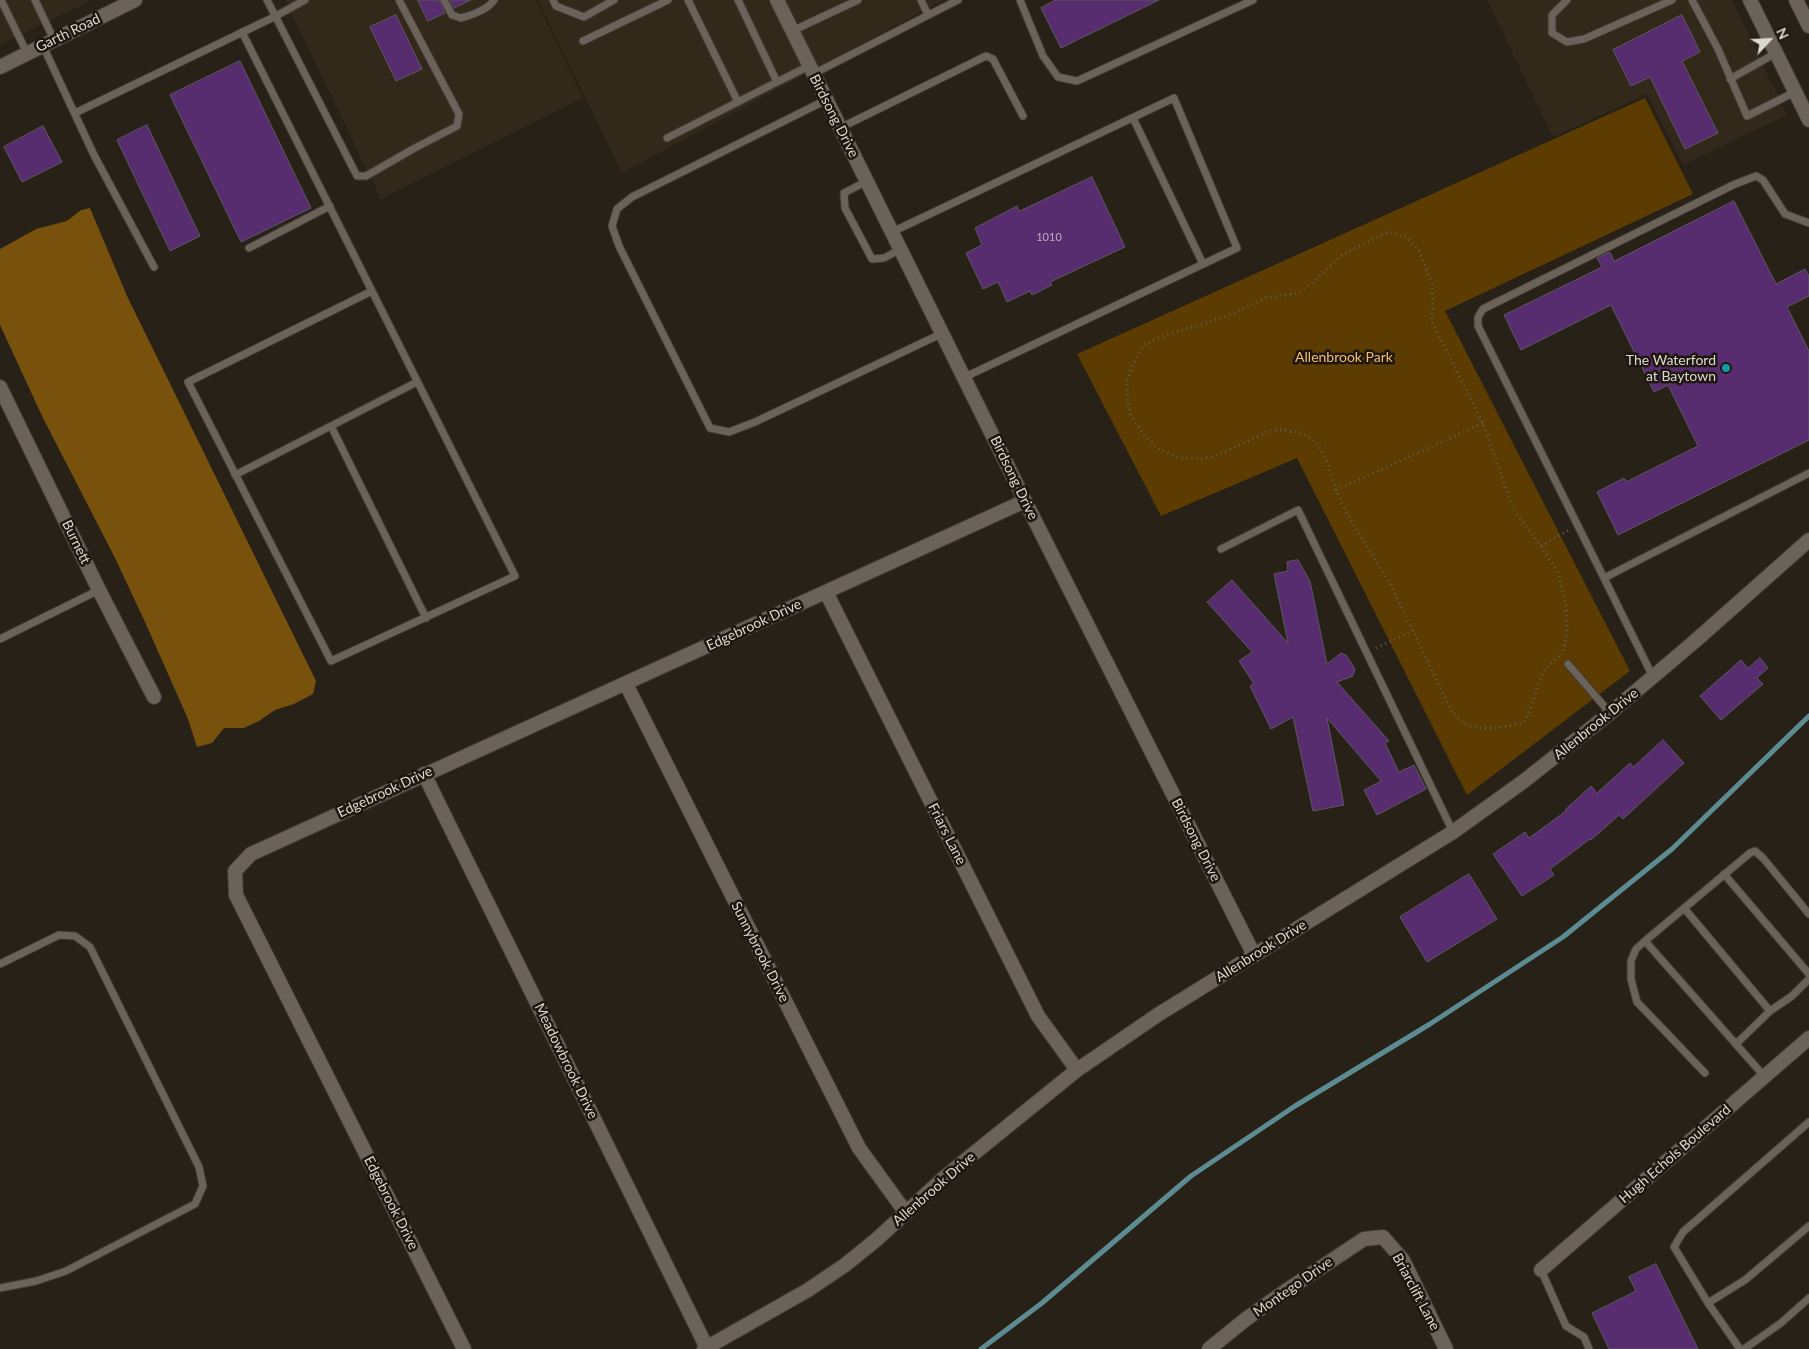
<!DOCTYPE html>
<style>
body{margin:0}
#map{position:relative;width:1809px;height:1349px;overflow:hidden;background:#272118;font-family:Lato,sans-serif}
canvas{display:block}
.north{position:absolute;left:1744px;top:15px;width:50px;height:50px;-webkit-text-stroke:4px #1e170f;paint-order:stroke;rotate:65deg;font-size:14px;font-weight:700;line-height:20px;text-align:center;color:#dcd8d2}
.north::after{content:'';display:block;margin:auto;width:18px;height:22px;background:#dcd8d2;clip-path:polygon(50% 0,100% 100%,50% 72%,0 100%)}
</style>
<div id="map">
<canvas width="1809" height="1349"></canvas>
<div class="north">N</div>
</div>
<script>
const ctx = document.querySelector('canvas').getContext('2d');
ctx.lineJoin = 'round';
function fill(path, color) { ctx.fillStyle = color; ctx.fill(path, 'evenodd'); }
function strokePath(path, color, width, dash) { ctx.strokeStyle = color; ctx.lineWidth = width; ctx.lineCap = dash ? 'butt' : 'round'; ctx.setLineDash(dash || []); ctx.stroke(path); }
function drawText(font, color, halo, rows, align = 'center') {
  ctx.font = font + ' Lato,sans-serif'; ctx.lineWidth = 5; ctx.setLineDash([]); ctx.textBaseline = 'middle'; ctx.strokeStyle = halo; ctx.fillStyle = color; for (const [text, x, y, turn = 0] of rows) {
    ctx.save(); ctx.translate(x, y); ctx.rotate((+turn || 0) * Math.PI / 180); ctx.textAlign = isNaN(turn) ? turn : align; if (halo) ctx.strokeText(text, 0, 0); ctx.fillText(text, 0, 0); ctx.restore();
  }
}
fill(new Path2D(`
 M0 0H92L0 45Z
 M285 0H536L583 98 381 199Z
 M538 0H943L622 173Z
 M1487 0H1732L1787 115 1683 165 1647 94 1553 137Z`), '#32291b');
fill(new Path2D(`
 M1645 98 1693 194 1445 311 1630 671 1467 795 1297 458 1161 516 1077 354Z`), '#5c3c00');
fill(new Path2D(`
 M90 208 127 296 316 681 313 694 294 704 275 710 259 721 244 728H224L212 743 197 747 188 719 145 622 115 558 43 418 0 325V249L36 229 67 221 81 210Z`), '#78510d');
strokePath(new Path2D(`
 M981 1349 1042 1303 1191 1176 1295 1106 1430 1024 1563 937 1672 849 1809 716`), '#5c8b91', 5);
const building = new Path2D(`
 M418 0H439L445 13 428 21Z
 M450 0H471L454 8Z
 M1056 0H1159L1061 48 1041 8Z
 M396 15 422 69 396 81 370 27Z
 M1682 15 1700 52 1682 61 1718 133 1685 149 1650 77 1631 86 1613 50Z
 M240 61 311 208 241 242 170 95Z
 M147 125 200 236 170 251 117 140Z
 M43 126 62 162 22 182 4 147Z
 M1092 177 1125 247 1050 282 1052 285 1032 295 1030 291 1007 302 998 282 983 289 966 253 982 245 975 228 1017 206 1019 211Z
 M1734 201 1776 284 1805 269 1809 276V296L1787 307 1809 351V440L1618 535 1597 492 1624 478 1626 482 1698 446 1668 385 1654 392 1611 305 1521 350 1504 315 1602 267 1597 258 1610 252 1614 261Z
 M1298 560 1310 581 1327 664 1341 653 1346 655 1355 669 1353 676 1337 682 1389 741 1385 743 1399 772 1414 765 1426 789 1377 815 1364 790 1381 781 1327 718 1344 805 1313 811 1293 717 1271 729 1250 686 1254 684 1239 661 1252 652 1207 602 1232 580 1288 643 1274 574 1288 571 1287 562Z
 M1760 658 1768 668 1757 678 1763 684 1721 720 1700 696 1741 660 1748 668Z
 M1663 740 1684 763 1623 819 1619 815 1591 840 1590 839 1550 869 1554 875 1522 896 1493 854 1525 832 1529 838 1566 811 1565 810 1591 786 1597 793 1630 763 1633 767Z
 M1469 874 1497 919 1427 962 1400 917Z
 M1656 1264 1698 1349H1609L1592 1313 1636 1291 1629 1277Z`);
fill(building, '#582d70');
strokePath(building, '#5d5761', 1);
const service = new Path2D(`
 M1 0 27 53
 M35 0 54 40
 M267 0 357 176H366L413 149 457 126 459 114 399 0
 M444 0 452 15 461 18C472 15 488 10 494 0
 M553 0 556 6 584 17 614 0
 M688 0 738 102
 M738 0 777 82 809 66
 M921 0 928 15
 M1020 0 1043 56 1058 77 1077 81 1253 0
 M1567 0 1552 15V33L1567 42 1584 39 1672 0
 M1692 0 1718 49 1747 116 1795 92
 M792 31 858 0
 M242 32 515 576 331 661 188 382 372 291
 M583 41 668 0
 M43 46 94 155 154 267
 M813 74 958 0
 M1730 79 1776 53
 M826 100 632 197 617 209 612 226 619 246 710 428 729 432 755 422 943 333
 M75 113 276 16 305 0
 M1133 118 1203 264
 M840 128 986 56 993 59 1023 116
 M667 138 777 82
 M867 181 844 193 845 208 872 259 884 258 901 249
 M892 232 1174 98 1237 248 965 377
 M249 248 330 206
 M331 426 426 618
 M235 475 417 382
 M1221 549 1298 510 1453 832
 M1604 578 1478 326V317L1483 309 1733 185 1756 176 1763 180 1785 214 1809 223
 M0 639 99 590
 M1568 664 1610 713
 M1653 677 1604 578 1809 473
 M1724 874 1809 974
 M1684 908 1770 1011 1736 1044
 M1645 941 1750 853 1755 851 1763 858 1809 914
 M0 964 59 935 75 936 90 947 199 1167 203 1186 195 1204 66 1271 36 1281 0 1288
 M1770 1011 1792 996 1809 979
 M1705 1073 1637 1002 1631 979V961L1636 949 1645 941 1764 1076
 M1541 1270 1566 1326 1584 1337 1589 1349
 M1708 1303 1745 1280 1809 1226
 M1740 1349 1708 1303 1674 1247 1683 1232 1809 1122
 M1744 1349 1781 1323 1809 1298`);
const minor = new Path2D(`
 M777 0 1025 501 1254 955
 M0 387 99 590 154 697
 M826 592 1038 1016 1077 1070
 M626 684 859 1148 906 1213
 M424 774 707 1348
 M1541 1270 1809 1038
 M464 1349 236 895 235 871 251 854 1025 501
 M704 1349 808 1290 845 1265 876 1240 946 1176 1077 1070 1159 1014 1453 832 1524 781 1610 713 1694 642 1809 540
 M1209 1349 1246 1319 1287 1290 1364 1239 1383 1237 1403 1260 1446 1349`);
const secondary = new Path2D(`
 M1750 0 1809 120
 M1796 0 1809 26
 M0 67 135 0`);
strokePath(service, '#413b35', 9);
strokePath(minor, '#413b35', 16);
strokePath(secondary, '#413b35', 16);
strokePath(new Path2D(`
 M1336 490 1483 423
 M1541 546 1569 530
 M1376 648 1414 630
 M1559 656 1543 671 1531 707 1524 722C1507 727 1480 733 1464 723 1460 720 1456 715 1452 712L1391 585 1347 514 1336 490 1326 459 1316 442 1301 433 1273 429 1220 454 1202 459 1180 458 1160 450 1144 435 1131 416 1127 397V380L1136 358 1145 344 1166 335 1222 318 1266 298 1297 293 1312 283 1343 254 1388 232 1408 238 1419 251 1432 283 1433 309 1431 320 1483 423 1513 509 1541 546 1558 573 1566 606 1567 634 1562 655`), '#635d55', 3, [1, 4]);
strokePath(service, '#6b6359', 7);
strokePath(minor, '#6b6359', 14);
strokePath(secondary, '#6b6359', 14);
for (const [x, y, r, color] of [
 [1726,368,5,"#0f9aa8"]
]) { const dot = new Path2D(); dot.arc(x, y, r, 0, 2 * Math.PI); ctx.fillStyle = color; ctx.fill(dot); strokePath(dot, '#1e170f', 2); }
drawText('11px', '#bbadba', null, [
 ["1010",1049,237]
]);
drawText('14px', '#dcd8d2', '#1e170f', [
 ["Garth Road",68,33,-26],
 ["Birdsong Drive",834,116,63],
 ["Birdsong Drive",1014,478,64],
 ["Burnett",76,542,64],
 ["Edgebrook Drive",754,625,-25],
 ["Allenbrook Drive",1596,724,-39],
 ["Edgebrook Drive",385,792,-25],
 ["Friars Lane",947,834,63],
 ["Birdsong Drive",1196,840,63],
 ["Allenbrook Drive",1261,951,-32],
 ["Sunnybrook Drive",760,952,63],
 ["Meadowbrook Drive",566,1061,64],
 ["Hugh Echols Boulevard",1675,1154,-41],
 ["Allenbrook Drive",934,1189,-41],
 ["Edgebrook Drive",391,1203,63],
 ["Montego Drive",1293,1287,-35],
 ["Briarclift Lane",1416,1292,62]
]);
drawText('14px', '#f5bc6d', '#1e170f', [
 ["Allenbrook Park",1344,357]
]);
drawText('14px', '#dcd8d2', '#1e170f', [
 ["The Waterford",1716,360],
 ["at Baytown",1716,376]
], 'right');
</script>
